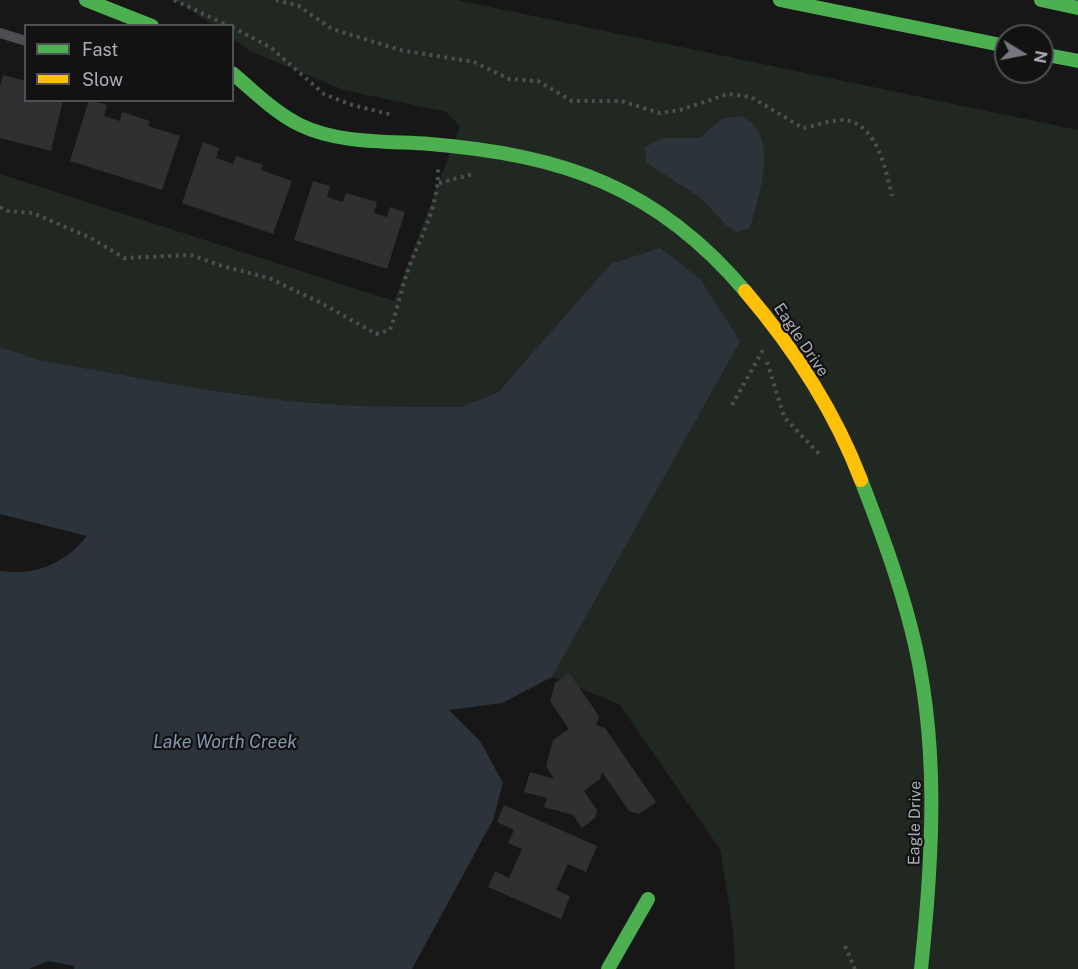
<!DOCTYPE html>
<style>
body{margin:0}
#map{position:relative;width:1078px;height:969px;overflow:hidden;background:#171718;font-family:"Public Sans",sans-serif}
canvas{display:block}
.legend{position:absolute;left:24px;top:24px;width:210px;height:78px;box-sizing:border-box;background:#121213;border:2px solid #4f5055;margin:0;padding:8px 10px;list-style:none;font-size:18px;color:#aaacb7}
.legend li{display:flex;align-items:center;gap:12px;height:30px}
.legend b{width:30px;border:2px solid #4f5055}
.north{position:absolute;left:994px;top:24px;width:60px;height:60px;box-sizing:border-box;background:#121213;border:2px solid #4f5055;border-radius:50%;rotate:100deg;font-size:16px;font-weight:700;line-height:24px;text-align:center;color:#aaacb7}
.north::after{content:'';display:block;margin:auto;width:21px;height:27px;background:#77787f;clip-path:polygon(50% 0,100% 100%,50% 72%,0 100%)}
</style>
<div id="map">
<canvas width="1078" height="969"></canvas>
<ul class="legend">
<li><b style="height:8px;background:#4caf50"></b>Fast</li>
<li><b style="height:8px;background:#ffc107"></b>Slow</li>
</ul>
<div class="north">N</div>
</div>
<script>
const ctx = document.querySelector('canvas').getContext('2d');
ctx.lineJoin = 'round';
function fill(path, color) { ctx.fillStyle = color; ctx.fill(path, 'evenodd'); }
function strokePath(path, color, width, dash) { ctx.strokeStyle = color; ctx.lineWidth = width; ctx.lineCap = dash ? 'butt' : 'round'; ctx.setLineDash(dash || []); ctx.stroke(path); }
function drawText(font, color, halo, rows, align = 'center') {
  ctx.font = font + ' "Public Sans",sans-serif'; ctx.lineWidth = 4.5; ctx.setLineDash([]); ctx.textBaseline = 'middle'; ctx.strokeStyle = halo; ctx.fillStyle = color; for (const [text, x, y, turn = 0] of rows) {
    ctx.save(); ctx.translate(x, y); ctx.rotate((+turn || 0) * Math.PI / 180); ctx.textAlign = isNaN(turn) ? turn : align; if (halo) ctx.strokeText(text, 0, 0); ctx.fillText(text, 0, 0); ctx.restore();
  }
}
fill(new Path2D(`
 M175 0H457L1078 130V969H735L733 929 720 849 619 704 552 677 632 533 550 335 497 392 461 407 357 406 289 401 201 389 39 360 0 347V174L394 301 460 126 446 112 344 90 252 52 233 39 232 26 213 25Z`), '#212822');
fill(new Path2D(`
 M741 116C746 119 753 123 756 128 774 153 757 202 750 228L737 232 726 225 701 198 647 163 645 147 663 138H700L723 118Z
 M660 248 700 279 740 341 552 677 502 703 449 710 480 741 503 783 493 820 412 969H74V966L48 961 29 969H0V571C36 576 64 564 87 536L0 514V347L39 360 201 389 289 401 357 406 461 407 498 392 611 264Z`), '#2d333a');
fill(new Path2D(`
 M3 75 26 81V100H63L51 151 0 138V86Z
 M89 100 107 105 104 116 120 121 122 112 150 121 148 126 180 136 162 190 70 161Z
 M203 142 219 148 216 158 233 164 236 156 263 165 261 170 292 181 273 234 182 203Z
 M313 181 330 186 327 197 343 202 346 193 377 202 374 213 387 217 390 207 405 212 387 269 294 240Z
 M569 673 599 716 596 725 605 728 656 802 639 814 629 811 602 772 600 779 584 791 597 810 595 818 582 828 573 815 544 807 547 798 524 792 530 772 554 779 546 766 553 740 569 729 550 701 555 683Z
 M504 805 597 846 586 872 568 864 556 890 570 896 561 919 488 887 495 871 509 878 522 849 508 843 514 830 497 822Z`), '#303032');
strokePath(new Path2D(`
 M174 0 229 26
 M276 0 299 6 332 29 400 50 474 62 509 79 538 81 572 101H621L660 113 680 110 728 94 751 97 803 128C815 126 833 119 845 120 877 124 886 170 892 196
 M232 27 270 47 324 94 352 105 393 115
 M439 183 473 174
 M0 207 8 211 33 213 91 238 124 258 191 255 222 266 269 278 323 304 376 334 390 330C397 310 402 287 409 267 422 234 439 206 438 168
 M767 362 784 417 820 455
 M732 405 763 350
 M845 946 855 969`), '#4d4e51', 4, [3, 4.5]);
strokePath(new Path2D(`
 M0 33 26 41`), '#4c4d50', 10);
strokePath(new Path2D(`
 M86 0 152 26
 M780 0 1006 46
 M1041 0 1078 8
 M1042 54 1078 61
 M232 73C254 91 275 113 300 125 339 144 389 141 430 144 563 155 657 187 745 291
 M861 480C880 529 898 577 911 628 940 739 933 856 921 969
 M608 969 648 899`), '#4caf50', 14);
strokePath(new Path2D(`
 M745 291C792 346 835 412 861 480`), '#ffc107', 14);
drawText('16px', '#aaacb7', '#121213', [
 ["Eagle Drive",801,340,56],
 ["Eagle Drive",915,823,-89]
]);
drawText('italic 18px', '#8396b0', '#121213', [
 ["Lake Worth Creek",225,742]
]);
</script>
